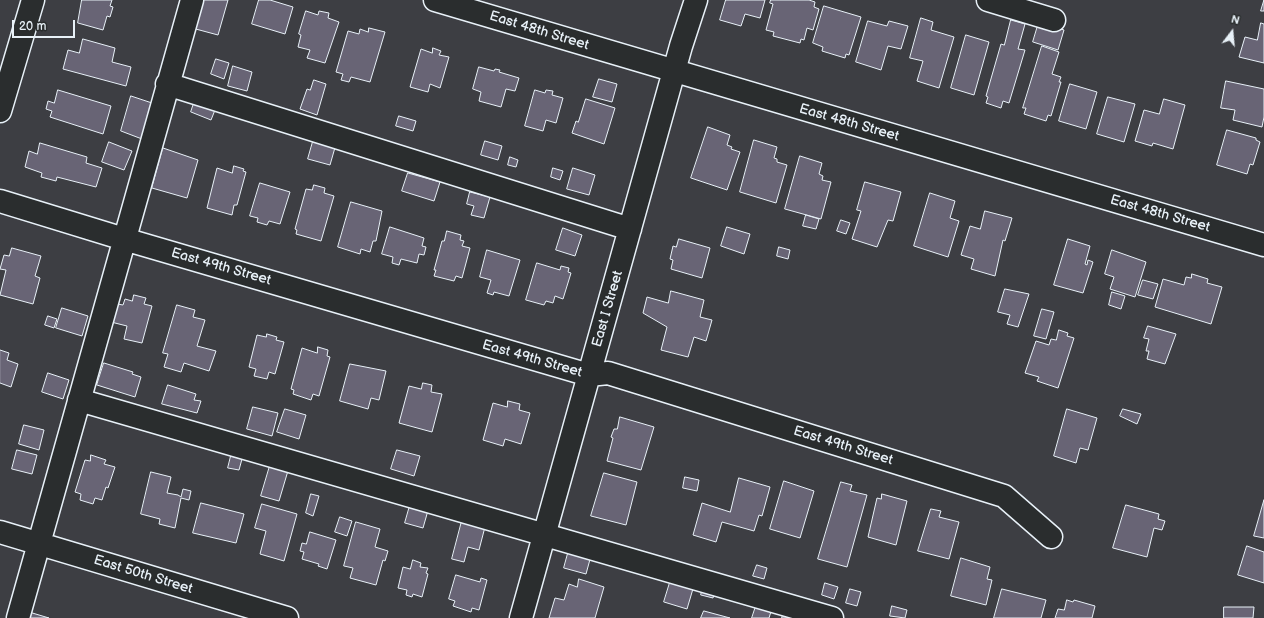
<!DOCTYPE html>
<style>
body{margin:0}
#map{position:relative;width:1264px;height:618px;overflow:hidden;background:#3d3e43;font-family:"Balsamiq Sans",sans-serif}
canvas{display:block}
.north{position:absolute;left:1212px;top:12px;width:40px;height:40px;-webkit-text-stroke:3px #2a2d2e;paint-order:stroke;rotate:16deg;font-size:11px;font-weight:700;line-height:16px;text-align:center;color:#e8f1f8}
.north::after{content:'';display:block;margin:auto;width:14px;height:18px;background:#e8f1f8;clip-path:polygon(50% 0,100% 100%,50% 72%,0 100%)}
.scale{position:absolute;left:12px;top:20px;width:63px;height:18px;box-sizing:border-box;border:2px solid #e8f1f8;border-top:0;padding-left:5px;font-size:12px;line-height:14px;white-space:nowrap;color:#e8f1f8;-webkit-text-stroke:3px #2a2d2e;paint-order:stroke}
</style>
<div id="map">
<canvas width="1264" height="618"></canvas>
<div class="north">N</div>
<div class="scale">20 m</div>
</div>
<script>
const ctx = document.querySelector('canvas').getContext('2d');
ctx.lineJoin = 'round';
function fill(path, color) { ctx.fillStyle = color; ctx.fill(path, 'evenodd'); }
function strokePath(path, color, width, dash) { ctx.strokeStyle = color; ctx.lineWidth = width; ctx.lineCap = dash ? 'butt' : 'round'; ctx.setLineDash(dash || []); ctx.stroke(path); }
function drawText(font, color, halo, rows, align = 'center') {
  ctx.font = font + ' "Balsamiq Sans",sans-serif'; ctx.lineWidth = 3; ctx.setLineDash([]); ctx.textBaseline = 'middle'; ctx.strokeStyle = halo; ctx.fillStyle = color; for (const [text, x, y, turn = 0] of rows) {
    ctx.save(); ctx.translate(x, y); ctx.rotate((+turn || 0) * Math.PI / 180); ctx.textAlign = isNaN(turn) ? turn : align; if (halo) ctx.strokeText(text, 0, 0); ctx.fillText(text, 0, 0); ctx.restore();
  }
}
const building = new Path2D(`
 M82 0H112L110 6 113 7 110 17 107 16 103 30 78 23Z
 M201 0H228L218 35 192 28Z
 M259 0H270L293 7 285 34 252 24Z
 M726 0H765L760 18 745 14 741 26 720 20Z
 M771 0H809L815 2 814 7 819 9 813 30 807 28 804 40 801 39 800 43 773 36 774 32 766 30 773 4 770 3Z
 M1264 0V11H1261Z
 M824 6 861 17 849 55 846 54 845 58 822 51 823 47 813 43Z
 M306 11 318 15 319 11 329 13 328 18 339 22 325 63 307 58 310 50 298 47 301 35 299 34Z
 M921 18 933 22 931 30 954 37 939 88 917 81 923 61 910 58Z
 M1011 20 1025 24 1018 49 1025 50 1009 103 1003 101 1001 108 986 103 988 97 986 96 1001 44 1004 45Z
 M868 21 887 26 889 21 908 26 901 49 888 46 881 70 856 62Z
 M1039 22 1064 30 1058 50 1033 42Z
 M1261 23 1264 24V63L1239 57 1245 37 1257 40Z
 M369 28 385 32 370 82 351 77 349 82 341 80 343 74 336 72 348 31 359 34 360 29 368 32Z
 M966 35 989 42 974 95 951 88Z
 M83 39 115 48 112 62 131 67 126 86 63 69 68 50 79 53Z
 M1042 46 1059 52 1052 74 1061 77 1059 82H1061L1051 116 1048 115 1046 121 1024 114 1026 108H1023Z
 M433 48 441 51 439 55 449 57 440 88 430 84 428 92 410 87 421 49 432 53Z
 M216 59 229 63 224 79 211 74Z
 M233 66 252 72 247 91 228 86Z
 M479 67 494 71 495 69 500 70 499 72 519 78 515 91 506 89 501 107 479 101 481 92 473 89Z
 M599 79 617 84 612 102 593 97Z
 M314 80 326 84 317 115 300 109 307 89 310 90Z
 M1226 81 1264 89V117L1262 127 1233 120 1235 110 1221 108Z
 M1070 84 1097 92 1086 129 1059 121Z
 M58 90 111 106 103 134 50 117 52 111 46 109 48 101 54 103Z
 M535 90 545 93 546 90 553 91 552 95 563 98 556 123 546 120 543 131 525 126Z
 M131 96 152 103 142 139 121 131Z
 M1108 97 1135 104 1124 142 1097 134Z
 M586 99 615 108 604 144 572 133 576 121 578 122Z
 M1164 99 1185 105 1173 149 1153 143 1152 146 1135 141 1144 110 1159 114Z
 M194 103 215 110 211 120 191 112Z
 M399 116 416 121 413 131 396 126Z
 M708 127 730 135 727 145 732 147 731 149 740 152 727 190 691 178Z
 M1227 130 1256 138V140L1260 142 1253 165 1250 164 1247 174 1217 165Z
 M314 138 336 144 330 165 308 159Z
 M754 140 777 147 774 158 777 159V162L787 165 776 203 740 192Z
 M485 141 502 146 498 160 481 155Z
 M109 142 132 151 124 170 102 162Z
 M40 143 87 157 86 163 102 168 96 187 57 177 56 181 41 177 42 173 25 167 29 151 37 154Z
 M163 148 198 160 187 198 152 188Z
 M800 156 822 163 819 174 823 176 822 180 831 182 821 219 785 209Z
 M510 157 518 160 516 167 508 165Z
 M234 166 244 169 243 171 246 172 237 205H234L232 215 207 208 217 168 232 173Z
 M553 168 563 171 560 180 551 177Z
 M573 168 595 175 589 195 567 189Z
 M408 173 440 182 434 201 402 191Z
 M865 182 901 192 893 221 888 220 877 247 852 239 861 211 857 210Z
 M260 183 290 192 280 224 269 221 267 225 257 222 258 218 250 216Z
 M314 185 325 188 324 193 334 196 321 241 296 234 297 230 295 229 306 189 312 190Z
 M470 192 490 197 484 218 471 215 474 206 467 204Z
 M930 193 955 201 950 218 959 221 948 257 914 246Z
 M351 202 382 211 376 241H373L370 252 361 249 360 254 338 247Z
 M985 211 1012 218 1005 241 1003 240 995 276 971 269 974 259 961 255 970 226 980 229Z
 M806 215 819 219 816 229 803 226Z
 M841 220 850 223 846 234 837 231Z
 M390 227 424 238 422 246 426 247 424 255 419 254 417 263 401 259 399 265 392 263 393 257 382 254Z
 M727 227 750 234 744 254 721 246Z
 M563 228 582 235 575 256 556 250Z
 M447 231 461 235 460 240 464 241 462 246 470 248 462 278 456 276 454 281 434 276 436 270H434L442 241H444Z
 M679 239 710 248 702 278 671 269 673 260 670 259 673 246 676 247Z
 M1068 239 1090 246 1085 264 1087 265 1088 260 1093 262 1083 293 1054 285Z
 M779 247 790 250 788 259 777 256Z
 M12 248 41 256 35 276 40 278 33 304 0 295 6 270 0 269 4 255 9 256Z
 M487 250 520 260 509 296 494 292 493 295 487 293 491 280 480 277Z
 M1112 250 1146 262 1135 297 1110 289 1114 277 1105 274Z
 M537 263 560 270 561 266 569 268 568 272 571 273 563 299 555 296 553 303 546 301 544 305 526 300Z
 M1192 274 1208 279 1207 283 1222 287 1211 324 1155 307 1163 279 1184 285 1186 277 1191 278Z
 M1143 280 1158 284 1153 299 1138 295Z
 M1005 289 1029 294 1018 327 1007 324 1010 315 998 312Z
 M671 291 704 300 700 317 712 320 706 341 694 337 688 357 661 350 667 327 643 313 647 297 668 303Z
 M1112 292 1125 296 1121 309 1109 305Z
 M134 295 146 298 144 304 152 306 142 343 124 339 127 326 107 321 112 303 123 305 125 299 132 301Z
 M177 305 195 310 193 317 205 320 197 346 216 351 209 371 184 363 181 372 164 367 168 354 163 353Z
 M62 308 88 316 82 336 56 328Z
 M1042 309 1054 312 1046 339 1034 336Z
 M48 316 57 319 54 328 45 325Z
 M1148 326 1176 334 1165 364 1147 359 1149 351H1146L1149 339 1144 338Z
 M1059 330 1068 333 1067 336 1074 338 1058 388 1037 381 1039 377 1025 373 1036 341 1049 345 1051 339 1056 340Z
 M267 334 277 337 276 340 284 342 275 374 269 372 267 379 254 376 256 369 249 367 257 335 266 337Z
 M318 347 328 350 327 356 330 357 319 396 313 394 311 400 293 394 294 390 291 389 302 348 317 353Z
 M0 350 9 353 7 360 18 364 11 387 0 383Z
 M104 363 133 372 132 374 141 377 135 397 97 385Z
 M350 364 386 371 379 400 371 398 368 409 340 401Z
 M48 373 69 380 63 399 42 392Z
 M423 383 432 385 431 392 442 394 432 432 399 423 409 386 421 389Z
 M168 385 196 394 194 400 201 401 197 413 162 404Z
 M508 401 520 404 519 410 530 413 521 444 505 439 503 446 483 440 493 403 507 407Z
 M253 407 278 413 272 436 247 429Z
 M285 409 306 415 299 439 277 432Z
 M1067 409 1097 418 1088 450 1080 448 1076 463 1054 456Z
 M1123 409 1141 414 1137 424 1120 416Z
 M620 417 654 427 641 470 607 461 613 438 611 437 614 429H617Z
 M24 425 44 430 39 450 19 444Z
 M17 450 37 455 32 474 12 469Z
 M397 450 420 456 414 476 391 469Z
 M91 455 106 460 104 464 115 467 108 488 106 487 102 500 95 498 93 504 80 500 81 494 75 492 85 460 90 461Z
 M231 456 242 459 239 470 228 468Z
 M272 459 290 464 279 501 261 496Z
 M151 472 171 477 167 493 178 495 181 497 183 489 191 491 189 500 181 498 175 528 159 524 160 519 141 514Z
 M604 473 637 482 626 525 591 516Z
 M685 477 699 480 697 491 683 488Z
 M739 478 770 487 762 516 759 515 754 531 722 522 716 542 693 535 702 503 730 512Z
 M784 481 814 491 800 538 770 529Z
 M841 482 852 485 850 491 867 495 847 567 818 559Z
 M311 494 319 496 313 516 306 513Z
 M882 494 907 501 896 545 868 537 877 498 881 499Z
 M1264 500V538L1254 536Z
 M411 502 429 507 423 528 405 523Z
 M201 503 244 514 236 543 193 533Z
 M262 504 297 514 284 561 260 554 266 531 255 528Z
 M1126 505 1159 514 1158 519 1165 521 1162 530 1154 528 1147 557 1113 548Z
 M931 509 941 511 939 517 959 522 949 559 918 551Z
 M340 517 352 521 347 536 335 532Z
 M463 517 486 523 479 550 468 547 464 562 452 559Z
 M356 522 380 529 375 547 388 551 385 561 383 560 376 585 350 578 353 568 344 566Z
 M310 532 336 540 327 569 318 566 319 564 302 559 304 552 300 551 302 543 306 544Z
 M570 546 592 552 586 574 564 568Z
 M1247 546 1264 552V583L1238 575Z
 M961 558 990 567 987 579 992 580 986 605 951 596Z
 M413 560 421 563 420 567 428 568 426 573 428 574 422 597 413 594 412 597 406 595 407 590 398 588 403 567 410 569Z
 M757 565 767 568 764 579 753 576Z
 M456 575 480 582 481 578 487 580 479 610 472 608 471 612 453 606 455 601 449 599Z
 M672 576 695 582 687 609 664 602Z
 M579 579 604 587 595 618H549L555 598 564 600 569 584 577 587Z
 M825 583 838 587 834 599 822 595Z
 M704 584 716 587 713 598 701 595Z
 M850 589 861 592 857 606 846 603Z
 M1002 589 1046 600 1041 618H994Z
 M758 600 773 605 769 618H752Z
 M1067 600 1073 602 1074 600 1095 606 1092 618H1055L1058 609 1064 610Z
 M892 606 907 610 905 618 890 616Z
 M1224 607H1254L1253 618H1224Z
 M785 608 794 618H782Z
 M704 611 730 618H701Z
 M29 612 49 618H27Z`);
fill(building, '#686475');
strokePath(building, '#e8f1f8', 1);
const minor = new Path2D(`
 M435 0 1264 245
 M988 0 1054 20
 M167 84 630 229
 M0 201 124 239 589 375 608 373 1004 496 1051 537
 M79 400 832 618
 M0 532 287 618
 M18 618 192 0
 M521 618 681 46 696 0`);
const major = new Path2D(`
 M0 111 33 0`);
strokePath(minor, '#e8f1f8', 25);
strokePath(major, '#e8f1f8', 25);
strokePath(minor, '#2a2d2e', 22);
strokePath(major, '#2a2d2e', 22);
drawText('14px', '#e8f1f8', '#2a2d2e', [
 ["East 48th Street",539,31,17],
 ["East 48th Street",849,123,16],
 ["East 48th Street",1160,214,16],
 ["East 49th Street",221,267,16],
 ["East I Street",608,309,-74],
 ["East 49th Street",532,359,16],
 ["East 49th Street",843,446,17],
 ["East 50th Street",143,575,17]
]);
</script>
